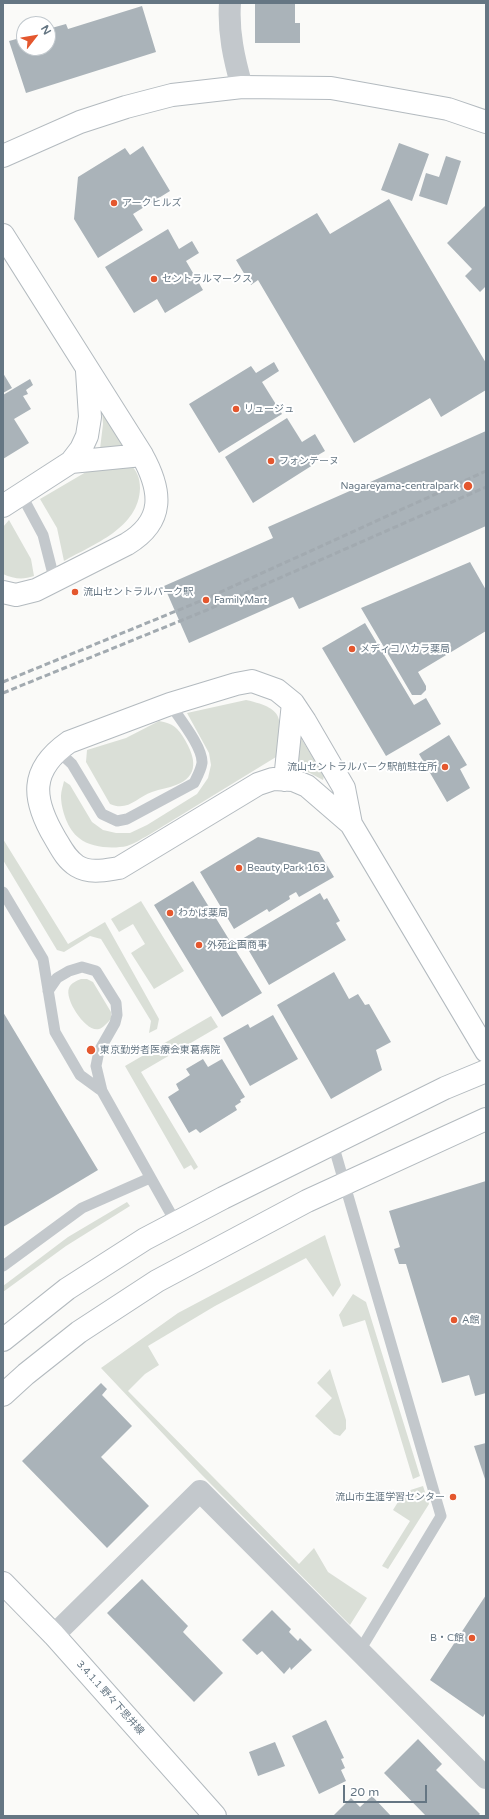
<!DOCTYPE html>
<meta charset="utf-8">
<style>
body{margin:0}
#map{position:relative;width:489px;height:1819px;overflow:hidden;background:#fafaf8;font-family:"Varela Round",sans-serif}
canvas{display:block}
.frame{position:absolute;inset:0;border:4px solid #657683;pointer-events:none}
.north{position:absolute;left:16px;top:16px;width:40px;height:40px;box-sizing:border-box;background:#fff;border:1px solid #c1c8cd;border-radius:50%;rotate:59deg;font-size:11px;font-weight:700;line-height:16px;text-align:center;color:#657683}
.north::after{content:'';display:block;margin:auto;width:14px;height:18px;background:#e4572e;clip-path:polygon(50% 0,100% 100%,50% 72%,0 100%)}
.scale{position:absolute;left:343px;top:1785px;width:84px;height:18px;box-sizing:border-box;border:2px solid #657683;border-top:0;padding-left:5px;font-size:12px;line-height:14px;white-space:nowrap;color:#657683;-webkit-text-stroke:3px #fff;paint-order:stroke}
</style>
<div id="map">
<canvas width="489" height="1819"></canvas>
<div class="frame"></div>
<div class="north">N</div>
<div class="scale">20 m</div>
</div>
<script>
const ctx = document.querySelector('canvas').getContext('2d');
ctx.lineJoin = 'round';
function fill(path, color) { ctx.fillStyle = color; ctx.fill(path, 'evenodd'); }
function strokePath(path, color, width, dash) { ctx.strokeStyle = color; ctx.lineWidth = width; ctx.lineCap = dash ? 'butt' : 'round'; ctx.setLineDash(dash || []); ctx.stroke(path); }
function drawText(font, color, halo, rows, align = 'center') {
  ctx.font = font + ' "Varela Round","Noto Sans JP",sans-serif'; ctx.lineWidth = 4; ctx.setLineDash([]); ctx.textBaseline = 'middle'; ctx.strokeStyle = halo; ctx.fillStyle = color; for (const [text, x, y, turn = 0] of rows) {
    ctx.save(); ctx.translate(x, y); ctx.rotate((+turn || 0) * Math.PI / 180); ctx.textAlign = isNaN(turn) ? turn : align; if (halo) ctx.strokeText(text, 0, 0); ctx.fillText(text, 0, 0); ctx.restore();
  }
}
fill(new Path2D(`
 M102 411 124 446 100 449 103 424Z
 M130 464C137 471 140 478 140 488 139 528 94 544 64 561L57 528 40 499 86 472Z
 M9 520 31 559 34 576C23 580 14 579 3 574V527Z
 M246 700C288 709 281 721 276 757L147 836C141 839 134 844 127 846 113 849 91 848 79 838 68 830 61 810 61 796 61 791 63 786 64 781L70 785 92 822 103 830 116 833H130L147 825 197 794 208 778 211 765 209 753 187 713Z
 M159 721C173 723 178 728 185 740 195 757 200 776 176 785 169 788 160 789 152 792 137 797 128 812 110 804L86 762 87 750 126 738Z
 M299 737 301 738 324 776 323 780 306 771 294 767Z
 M3 839 68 944 105 922 159 1019 157 1029 149 1033 151 1021 101 939 90 936 64 952 57 950 3 860Z
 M141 901 184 971 154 989 131 953 145 944 133 924 119 932 111 919Z
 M81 979H87L93 982 111 1012V1019C108 1022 103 1028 99 1029 86 1033 64 999 69 988 71 983 76 981 81 979Z
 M211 1016 218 1027 141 1072 198 1167 194 1170 191 1165 184 1169 125 1066Z
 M127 1202 130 1206 66 1246 3 1292V1286L68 1237Z
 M325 1235 341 1285 333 1297 306 1258 215 1306 148 1346 159 1365 145 1374 128 1391 299 1564 314 1548 328 1572 367 1598 350 1625 200 1473 101 1368 178 1313Z
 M353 1294 366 1302 420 1476 413 1479 365 1320 343 1327 339 1315Z
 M330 1369 346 1420V1429L340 1436 334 1434 315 1416 332 1398 317 1383Z
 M423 1486 429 1504 388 1569 382 1566 410 1521 393 1510 398 1502 395 1495Z`), '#dadfd7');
fill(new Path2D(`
 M255 3H295V23H300V43H255Z
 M142 6 156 52 26 93 9 41 24 37V48H48V29L66 24 68 29Z
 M399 143 429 154 412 201 381 190Z
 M143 146 170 191 133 214 143 230 98 258 74 219 78 177 125 148 130 155Z
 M446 156 461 161 447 205 419 196 426 173 439 177Z
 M389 199 486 363V390L441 417 430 398 354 443 258 280 251 285 236 260 317 213 330 234Z
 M486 205V286L480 292 465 276 472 269 447 243Z
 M168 229 179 249 192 241 199 253 186 261 203 290 165 313 157 299 134 313 105 267Z
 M274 362 279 371 262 382 282 414 219 453 189 404 251 366 256 373Z
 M3 373 12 388 3 393Z
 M30 379 33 385 26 390 28 394 23 396 31 409 14 419 29 443 3 459V395Z
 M287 418 302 442 315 434 325 451 313 458 316 463 253 503 225 457Z
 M486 431V526L299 609 293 597 189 643 164 586 273 538 268 527Z
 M470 562 486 590V631L418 672 426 686V690L421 695H412L361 608Z
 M365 623 414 705 426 698 441 724 386 756 322 648Z
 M449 735 467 765 460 769 470 788 447 802 419 754Z
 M258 837 319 852 334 877 299 897 296 892 289 896 290 899 269 912 267 909 234 929 200 872Z
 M193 881 262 993 222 1017 154 905Z
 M320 893 324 900 327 898 340 921 336 923 346 940 269 985 242 939Z
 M334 972 349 999 358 994 365 1005 369 1004 391 1042 376 1050 382 1070 331 1099 277 1005Z
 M3 1012 98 1170 3 1227Z
 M273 1015 298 1059 250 1086 223 1038 248 1024 250 1028Z
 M203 1059 208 1067 222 1059 245 1097 240 1100 241 1102 235 1106 237 1110 200 1133 196 1129 189 1133 168 1097 179 1090 176 1084 190 1075 186 1069Z
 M486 1181V1393L475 1396 469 1375 442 1383 406 1264H399L394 1249 400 1247 389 1211Z
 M101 1383 107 1389 102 1395 132 1426 101 1457 149 1506 107 1548 22 1461Z
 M486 1443V1482L474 1446Z
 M142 1579 188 1626 183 1632 223 1673 194 1702 107 1613Z
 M486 1595V1712L483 1717 430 1680Z
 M272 1610 291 1629 289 1632 298 1641 300 1638 312 1650 291 1670 290 1667 284 1674 262 1651 257 1655 242 1640Z
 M326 1720 344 1758 341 1759 345 1768 341 1770 346 1781 319 1794 292 1736Z
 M418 1739 442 1764 436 1770 480 1814 478 1816H426L384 1773Z
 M275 1742 285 1766 258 1776 249 1752Z
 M372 1796 391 1816H333L351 1798 360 1807Z`), '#aab3b9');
const secondary = new Path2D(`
 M3 156 80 122 126 107 172 95 242 87 331 88 448 109 486 122
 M3 235 142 455C162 491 165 521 127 544L36 590 16 595 3 592
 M71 462 142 455
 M3 506 71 462 81 449 87 436 90 417 87 371
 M285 780 293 703
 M351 824 344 788 305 721 293 703 277 690 252 681 236 684 170 704 69 742C29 770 32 799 55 838 61 848 66 859 77 866 90 874 106 870 119 868L258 784 273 779 293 780 307 786 351 824 486 1051
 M3 1340 67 1289 145 1239 223 1198 445 1088 486 1071
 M3 1395 26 1374 79 1332 157 1281 307 1201 486 1119
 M3 1583 54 1635 215 1816`);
strokePath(secondary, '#b3babf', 24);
strokePath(new Path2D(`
 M21 494 43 535 55 582
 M57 750 72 764 102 814 117 821 127 819 194 783C197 777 201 770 202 763 203 747 179 718 170 704
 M3 892 43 959 55 1032 80 1075 102 1091
 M48 991 57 978 69 971 82 967 96 971 116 1003 117 1015 115 1023 99 1051 96 1066 102 1091 176 1223
 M333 1144 441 1516 359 1652
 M3 1266 82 1208 150 1178`), '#c3c8cc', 11);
strokePath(new Path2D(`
 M230 3C228 32 234 59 242 87
 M54 1635 200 1491 486 1778`), '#c3c8cc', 22);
strokePath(secondary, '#fff', 22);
strokePath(new Path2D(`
 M3 682 203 600 486 471
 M3 693 207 610 486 487`), '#a2aab0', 3, [6, 3]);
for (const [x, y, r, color] of [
 [114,203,4,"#e4572e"],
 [154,279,4,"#e4572e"],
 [236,409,4,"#e4572e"],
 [271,461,4,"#e4572e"],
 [468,486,5,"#e4572e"],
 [75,592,4,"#e4572e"],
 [206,600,4,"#e4572e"],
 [352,649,4,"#e4572e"],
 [445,767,4,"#e4572e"],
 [239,868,4,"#e4572e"],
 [170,913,4,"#e4572e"],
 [199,945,4,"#e4572e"],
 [91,1050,5,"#e4572e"],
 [454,1320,4,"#e4572e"],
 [453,1497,4,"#e4572e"],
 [472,1638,4,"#e4572e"]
]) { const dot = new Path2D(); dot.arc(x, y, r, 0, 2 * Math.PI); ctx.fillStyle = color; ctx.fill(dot); strokePath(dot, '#fff', 1.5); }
drawText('10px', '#657683', '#fff', [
 ["アークヒルズ",122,203],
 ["セントラルマークス",162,279],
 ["リュージュ",244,409],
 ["フォンテーヌ",279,461],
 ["Nagareyama-centralpark",459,486,"right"],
 ["流山セントラルパーク駅",83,592],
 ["FamilyMart",214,600],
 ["メディコハカラ薬局",360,649],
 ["流山セントラルパーク駅前駐在所",437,767,"right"],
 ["Beauty Park 163",247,868],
 ["わかば薬局",178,913],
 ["外苑企画商事",207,945],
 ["東京勤労者医療会東葛病院",100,1050],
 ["A館",462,1320],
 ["流山市生涯学習センター",445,1497,"right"],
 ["B・C館",464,1638,"right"]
], 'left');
drawText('10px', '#657683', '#fff', [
 ["3.4.1.1 野々下思井線",110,1698,48]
]);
</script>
